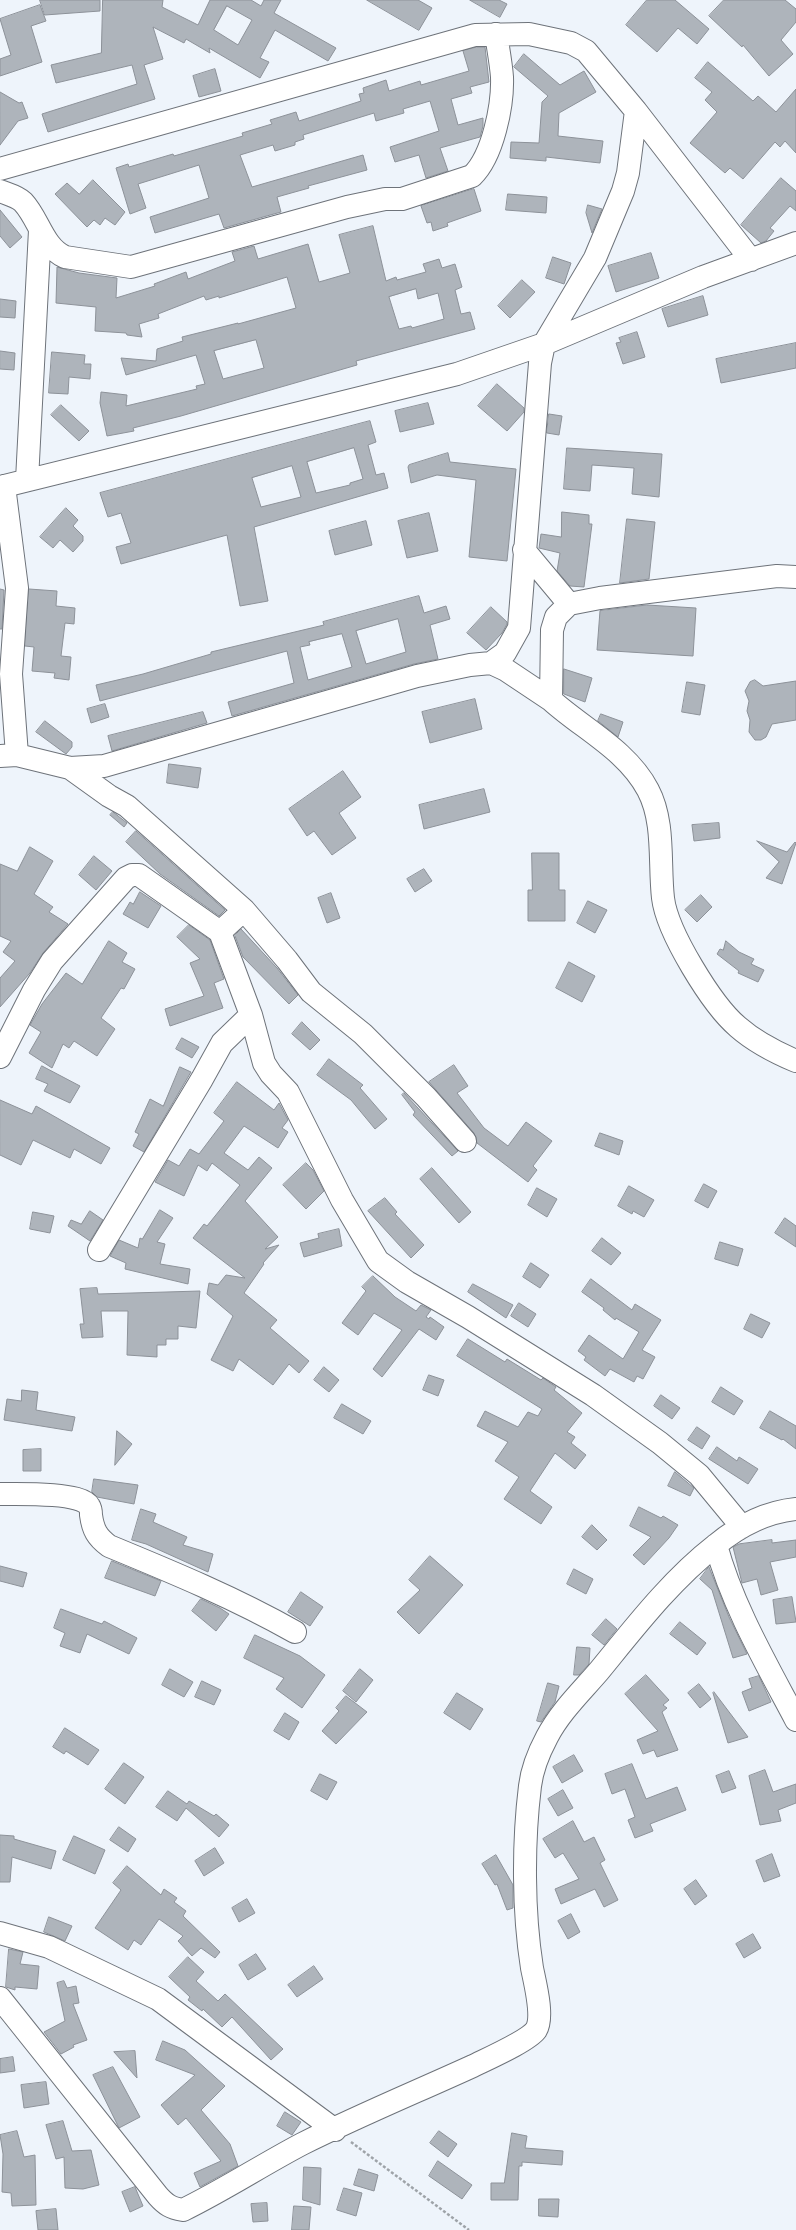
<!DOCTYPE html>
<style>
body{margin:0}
canvas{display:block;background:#eef4fb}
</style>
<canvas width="796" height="2230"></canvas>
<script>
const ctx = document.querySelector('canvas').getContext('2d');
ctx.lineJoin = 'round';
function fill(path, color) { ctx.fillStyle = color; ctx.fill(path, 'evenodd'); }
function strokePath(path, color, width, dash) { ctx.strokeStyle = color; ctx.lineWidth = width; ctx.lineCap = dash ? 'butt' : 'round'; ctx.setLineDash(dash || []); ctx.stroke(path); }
const building = new Path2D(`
 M40 0H100V11L45 15Z
 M103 0H163L162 7 198 25 210 0H251L261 6 264 0H281L274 13 336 48 328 61 275 30 260 58 269 62 260 78 209 48 210 53 186 39 184 43 153 27 163 59 144 65 155 99 48 132 42 114 137 84 132 65 56 83 51 65 101 53ZM227 6 252 20 238 45 214 30Z
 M367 0H418L432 8 419 30Z
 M470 0H499L507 4 500 17Z
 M647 0H675L709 29 697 44 678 28 657 52 626 25Z
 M724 0H785L796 9V22L781 40 793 54 769 76 743 45 742 47 709 16Z
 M40 5 46 21 31 26 42 62 0 76V59L11 55 0 19Z
 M477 47H485L489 82 470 87 472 93 451 99 458 125 483 118V126L480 137 440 148 448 171 426 178 419 155 395 162 390 147 439 131 430 101 403 109 404 113 376 121 374 113 303 135 304 139 295 142V145L275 151 273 145 240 155 252 187 363 155 367 170 308 186 309 188 277 197 281 212 224 228 219 214 155 233 150 217 209 198 199 165 138 184 146 208 130 214 116 168 128 164 129 167 173 154 174 156 243 136 242 133 272 124 270 120 296 112 299 121 361 101 359 94 364 93 363 88 386 80 389 91 420 81 421 85 469 71 463 51Z
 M524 54 560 85 584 71 596 92 559 113 558 136 603 141 600 163 546 157V161L510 158 511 142 539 143 542 102 548 96 514 67Z
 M708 62 753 101 758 96 776 112 796 89V153L785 141 780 147 775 142 743 179 730 168 725 173 690 143 717 112 705 100 712 92 695 78Z
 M215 69 221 91 199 97 193 76Z
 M0 92 19 103 22 102 28 118 18 121 0 145Z
 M781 178 796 191V211L790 206 770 228 774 231 766 241 761 243 741 225Z
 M93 180 125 212 115 225 105 218 100 225 94 220 87 227 55 194 67 183 79 194Z
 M474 189 481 211 447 223 448 226 433 231 431 222 427 223 421 206Z
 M508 194 547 197 546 213 506 210Z
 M588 205 602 209 592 233 586 213Z
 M0 210 22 237 10 248 0 236Z
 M373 226 386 281 396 277 397 280 426 272 423 264 439 259 442 268 455 264 462 287 455 290 461 314 470 312 475 329 356 361 357 365 181 416 133 428 134 431 107 436 100 403 101 392 127 395 126 406 197 389 196 386 205 384 196 355 126 375 121 358 156 361 157 349 183 341 182 337 238 323V324L296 308 287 277 219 298V296L206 300 204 296 158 314 159 318 139 324 142 337 127 335 126 333 95 331 96 307 56 303 57 267 79 273 117 278 116 298 155 286 154 284 186 272 188 279 235 261 232 252 254 246 258 259 308 244 319 282 350 273 339 235ZM416 289 418 299 438 293 444 319 412 328 411 326 399 329 389 297ZM256 340 264 368 223 379 214 351Z
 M651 253 659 278 616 292 608 266Z
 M553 257 571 263 564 284 546 278Z
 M522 280 535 292 510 318 498 306Z
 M703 296 708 315 668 327 662 309Z
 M0 299 16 301 15 318 0 317Z
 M637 332 645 357 623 364 616 343 621 342 619 338Z
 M796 343V368L721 383 716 359Z
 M0 351 15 353 14 370 0 369Z
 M52 352 85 355 84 364H91L90 379 69 377 68 394 49 393Z
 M497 384 524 408V412L507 431 478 406Z
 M428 403 434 424 400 432 395 411Z
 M61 405 89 431 79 441 51 415Z
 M549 414 562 416 559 435 547 433Z
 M370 421 376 442 368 445 376 475 384 473 388 488 254 527 268 601 240 606 227 535 121 564 116 547 131 543 121 513 108 517 100 493ZM354 448 363 479 350 483V485L316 493 307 462ZM292 466 301 497 261 507 252 478Z
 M567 448 662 454 659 497 632 494 634 468 592 465 590 491 564 489Z
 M448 453 450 462 516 469 507 561 469 557 476 480 437 475 411 483 408 467 409 465Z
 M66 508 78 520 73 526 83 536V541L73 552 60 540 53 548 40 537Z
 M562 512 589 515V524H592L584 587 570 586 557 571 560 553 539 548 541 534 561 537Z
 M429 513 438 551 407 558 398 521Z
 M627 519 655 522 649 579 620 583Z
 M366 521 372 545 335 555 329 531Z
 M0 589 4 590 2 629H0Z
 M29 589 57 591 56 606 75 608 74 624 65 623 61 656 71 657 69 680 54 678 55 673 32 671 34 647 25 646Z
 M419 596 424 613 446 606 450 619 430 625 438 659 414 664 232 716 228 702 294 683 287 651 100 701 96 685 143 674 211 654V652L324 625 323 622ZM398 619 406 652 366 664 356 631ZM342 634 352 667 308 680 300 647 310 645 309 642Z
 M647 605 696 608 693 656 597 650 600 611Z
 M491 607 507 622V624L502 633 486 650 467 633Z
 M564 669 592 678 585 702 564 694Z
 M755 680 763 686 796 681V720L772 724 766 737 761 740H755L749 732 750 720 747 711 749 701 745 691 750 682Z
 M687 682 705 685 700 715 682 712Z
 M475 699 482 729 430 743 422 712Z
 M105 704 109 717 91 723 87 709Z
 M203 712 207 723 112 751 108 736Z
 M601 714 623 722 618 737 598 721Z
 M45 721 72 742V747L66 754 36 732Z
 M169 764 201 768 198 788 167 783Z
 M343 771 361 797 339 813 356 838 332 855 314 831 307 836 289 809Z
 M484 789 490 812 424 829 419 805Z
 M113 812 127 823 124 827 110 815Z
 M719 823 720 838 694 841 692 825Z
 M136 831 225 910 219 916 160 874 126 842Z
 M757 841 787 852 795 842 796 843 782 884 766 878 779 862Z
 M30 847 53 861 34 894 53 907 49 912 68 924 43 953 30 973 0 1007V978L15 961 3 952 11 941 0 936V864L17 871Z
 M532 853H559V890H565V921H528V890H532Z
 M94 856 112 871 96 890 79 875Z
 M424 869 432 881 415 892 407 879Z
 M140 892 161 906 148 928 123 914 130 902 133 904Z
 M331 893 340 918 327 923 318 898Z
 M701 895 712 907 697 922 685 910Z
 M588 901 607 910 595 933 577 923Z
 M189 925 210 940 224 979 214 983 223 1008 170 1026 165 1009 204 996 190 963 200 959 177 937Z
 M241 929 277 968 298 995 289 1004 243 957 235 936Z
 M109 941 127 953 122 962 135 969 124 989 121 988 101 1018 115 1029 97 1056 74 1041 69 1048 63 1044 52 1068 29 1053 41 1032 30 1025 42 1004 66 973 82 984Z
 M726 941 739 952 754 959 751 964 764 970 758 982 738 973 739 971 717 954 720 949 723 950Z
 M569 962 595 976 582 1002 556 988Z
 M302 1022 320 1040 310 1050 292 1034Z
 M182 1038 199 1047 192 1058 176 1049Z
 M329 1059 363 1085 360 1088 387 1119 375 1129 351 1100 317 1075Z
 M454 1065 468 1086 457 1093 484 1128 508 1146 526 1122 552 1141 533 1166 537 1170 528 1182 477 1143 474 1133 429 1082Z
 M42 1066 80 1086 70 1103 44 1091 48 1084 36 1079Z
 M180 1067 191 1072 144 1152 133 1146 139 1134 135 1132 150 1099 163 1106Z
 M237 1082 274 1110 279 1103 288 1120 282 1128 288 1132 278 1148 244 1126 224 1153 248 1170 259 1157 272 1168 245 1201 278 1237 265 1249 279 1245 263 1263 264 1264 244 1293 277 1320 270 1328 309 1361 299 1373 289 1364 273 1385 239 1359 233 1371 211 1360 233 1316 207 1294 209 1283 218 1285 226 1275 245 1278 193 1238 204 1224 207 1226 240 1185 212 1163 207 1171 198 1165 184 1196 155 1182 168 1160 179 1166 190 1149 199 1154 224 1121 214 1113Z
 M404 1093 458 1151 452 1156 413 1115 415 1112 402 1095Z
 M0 1100 32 1114 36 1106 110 1148 101 1164 74 1149 70 1158 33 1140 21 1165 0 1155Z
 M600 1133 623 1141 619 1155 595 1146Z
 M306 1163 313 1170 324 1191 306 1209 283 1185Z
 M432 1168 471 1212 459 1223 420 1179Z
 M704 1184 717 1191 708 1208 695 1201Z
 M629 1186 654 1200 644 1217 633 1211 632 1214 618 1206Z
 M537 1188 557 1199 547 1217 528 1205Z
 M385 1198 397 1212 395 1214 424 1245 411 1258 368 1211Z
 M160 1210 173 1218 157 1242 165 1244 160 1264 190 1269 188 1284 125 1269 126 1263 110 1256 119 1240 138 1248 140 1238 142 1239Z
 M90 1211 103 1220 90 1241 68 1226 71 1220 81 1224Z
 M33 1212 54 1216 50 1233 30 1229Z
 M785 1218 796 1226V1247L775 1233Z
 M339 1229 342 1246 304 1257 300 1243 319 1238 318 1234Z
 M602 1238 621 1253 611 1265 592 1251Z
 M720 1242 743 1249 738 1266 715 1259Z
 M531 1263 549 1275 540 1288 523 1277Z
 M373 1276 395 1297 416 1311 421 1305 431 1310 426 1317 429 1319 430 1317 444 1327 436 1340 419 1329 382 1377 373 1369 402 1330 374 1313 358 1335 342 1323 366 1291 362 1287Z
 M591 1279 632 1310 635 1304 661 1320 642 1350 655 1357 643 1379 637 1376 634 1382 610 1369 605 1376 584 1360 586 1357 578 1351 589 1335 623 1359 639 1332 616 1318 615 1320 603 1310 604 1308 582 1292Z
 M473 1284 513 1305 506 1318 468 1292Z
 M97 1288 98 1294 200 1291 196 1328 178 1326V1339H166V1345H157V1357L127 1355 128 1311H101L103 1337 82 1338 80 1324H84L80 1289Z
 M519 1303 536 1314 528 1327 511 1316Z
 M751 1314 770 1323 762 1338 744 1329Z
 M468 1339 505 1362 507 1359 541 1380 543 1378 556 1387 554 1390 582 1413 567 1432 575 1437 571 1443 586 1455 575 1469 555 1453 530 1491 552 1507 541 1524 504 1499 519 1477 495 1461 508 1442 477 1426 485 1411 518 1427 528 1412 538 1416 542 1409 457 1356Z
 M324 1367 339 1380 329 1392 314 1380Z
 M429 1375 444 1380 438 1396 423 1390Z
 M721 1387 743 1401 734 1415 712 1402Z
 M22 1390 38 1392 36 1410 75 1417 72 1431 4 1420 7 1399 21 1401Z
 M661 1395 680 1408 672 1419 654 1406Z
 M342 1404 371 1421 363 1434 334 1418Z
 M770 1411 796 1426V1449L783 1439 782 1440 760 1428Z
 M697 1427 710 1436 702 1449 688 1440Z
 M117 1431 132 1444 115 1465Z
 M717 1447 737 1461 739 1457 758 1469 748 1484 709 1459Z
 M41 1449V1471H23V1450Z
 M675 1472 694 1488 690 1496 668 1486Z
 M94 1479 138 1485 134 1504 97 1497 92 1492Z
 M639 1507 661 1518 663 1516 678 1525 669 1538 644 1565 633 1555 651 1537 630 1526Z
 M141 1509 156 1514 153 1522 187 1537 183 1545 213 1554 208 1572 146 1544 132 1540Z
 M592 1525 607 1540 597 1550 582 1537Z
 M772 1540V1543L796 1540V1557L770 1562 778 1590 761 1595 757 1579 742 1583 733 1547 739 1544Z
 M430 1556 463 1585 419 1634 397 1612 420 1590 409 1580Z
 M112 1561 161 1581 155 1596 105 1578Z
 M0 1566 27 1573 23 1587 0 1581Z
 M709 1567 729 1617 747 1654 733 1658 712 1590 700 1579Z
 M574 1569 593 1579 586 1594 567 1584Z
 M301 1592 323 1607 310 1626 288 1612Z
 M792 1597 796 1622 776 1624 773 1600Z
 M201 1599 220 1608 229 1614 216 1631 192 1611Z
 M61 1609 102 1624 104 1621 137 1638 129 1654 87 1634 80 1653 60 1646 65 1633 54 1628Z
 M606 1619 617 1629 604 1645 592 1635Z
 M680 1622 706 1643 697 1655 670 1634Z
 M255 1635 300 1656 325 1675 302 1708 276 1689 284 1678 244 1658Z
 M577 1647 590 1648 589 1664 579 1675H574Z
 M170 1669 193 1682 184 1697 162 1685Z
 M360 1669 373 1680 356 1702 343 1691Z
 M646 1675 669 1700 663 1705 667 1708 662 1712 678 1750 657 1757 654 1750 643 1754 637 1740 658 1731 625 1694Z
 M759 1676 771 1702 749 1711 742 1692 752 1688 749 1679Z
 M202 1681 221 1690 214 1705 195 1697Z
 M548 1683 559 1686 555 1702 541 1722 537 1721Z
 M699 1684 711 1699 700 1708 688 1693Z
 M714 1692 748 1737 728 1743 713 1693Z
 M457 1693 483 1709 470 1730 444 1713Z
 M346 1696 367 1712 336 1744 322 1731 339 1711 336 1708Z
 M285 1713 299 1722 289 1740 274 1731Z
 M65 1728 99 1750 88 1765 66 1751 64 1754 53 1747Z
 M574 1755 583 1771 562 1783 553 1767Z
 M124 1763 144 1777 125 1804 105 1789Z
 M632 1764 646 1799 677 1787 686 1810 650 1824 653 1831 635 1838 628 1820 635 1817 625 1789 612 1794 605 1774Z
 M765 1770 773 1792 796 1784V1803L778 1810 781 1821 760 1825 749 1776Z
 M729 1771 736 1788 722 1793 716 1776Z
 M320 1774 337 1782 327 1800 311 1791Z
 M563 1790 573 1808 558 1816 548 1799Z
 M168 1791 187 1804 189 1801 214 1816 216 1814 229 1825 219 1837 186 1808 177 1821 156 1807Z
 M573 1821 584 1842 594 1837 605 1860 600 1863 618 1900 604 1907 595 1889 561 1904 555 1889 579 1879 563 1853 555 1858 543 1839Z
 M119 1827 136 1839 128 1852 110 1840Z
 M0 1835 14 1836V1839L56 1851 51 1869 12 1857 10 1882H0Z
 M74 1836 105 1850 95 1874 63 1860Z
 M215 1848 224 1863 204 1876 195 1861Z
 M772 1854 780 1876 764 1882 756 1861Z
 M496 1855 513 1885V1908L507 1910 497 1884 495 1885 482 1864Z
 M127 1866 161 1895 164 1889 177 1898 174 1902 186 1911 183 1916 220 1952 215 1958 201 1948 192 1956 178 1941 183 1936 159 1919 141 1945 134 1940 128 1950 95 1928 121 1890 113 1883Z
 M696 1880 707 1896 695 1905 684 1889Z
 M247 1899 255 1913 239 1922 232 1908Z
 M571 1914 580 1932 568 1939 558 1921Z
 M49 1917 72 1926 65 1941 44 1932Z
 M753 1934 761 1948 744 1958 736 1944Z
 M9 1949 23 1952 20 1964 39 1966 37 1989 15 1987V1990L6 1987Z
 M256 1954 266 1969 248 1980 239 1965Z
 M188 1957 204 1972 196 1981 218 2001 225 1994 283 2049 271 2060 232 2017 222 2027 203 2009 202 2011 188 2000 190 1997 169 1977Z
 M314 1966 323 1979 297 1997 288 1985Z
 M64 1981 67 1988 76 1986 79 2003 73 2004 87 2040 73 2045 74 2047 61 2054 44 2032 65 2021 57 1983Z
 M163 2041 185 2050 225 2086 201 2110 230 2144 238 2166 200 2187 194 2173 221 2161 186 2118 178 2125 161 2105 195 2075 156 2060Z
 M135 2051 137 2078 114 2052Z
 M13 2057 15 2071 0 2073V2059Z
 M113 2067 140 2117 119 2128 93 2075Z
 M46 2082 49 2104 24 2108 21 2085Z
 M285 2112 301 2122 292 2135 277 2126Z
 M63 2121 72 2151 91 2150 99 2185 83 2189 65 2188 64 2157 56 2159 46 2125Z
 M17 2131 24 2157 35 2155 36 2205 12 2206 11 2193 2 2192 3 2154 0 2135Z
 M439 2131 457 2144 448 2157 430 2143Z
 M512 2133 527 2136 525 2148 563 2151 562 2165 522 2162V2166H519L518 2200H491V2183H504Z
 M438 2161 472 2185 462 2199 429 2176Z
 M304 2167 321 2168 320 2205 303 2200Z
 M359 2169 378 2175 374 2191 354 2185Z
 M135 2187 143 2206 130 2212 122 2192Z
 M344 2188 362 2193 356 2216 337 2210Z
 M539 2199H559L558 2217 539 2216Z
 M267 2203 268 2221 253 2222 251 2204Z
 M294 2206 311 2207 309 2230H292Z
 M56 2209 58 2230H38L36 2211Z`);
fill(building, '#aeb4bb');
strokePath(building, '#8d9299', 1);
const minor = new Path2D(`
 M0 169 475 35 529 34 571 43 586 51 636 111 751 260
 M0 191C7 194 17 196 23 202 39 219 43 247 65 257L131 267 347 207 385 199H402L472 176C493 156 503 105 502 77 501 63 498 48 496 34
 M27 480 40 230
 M4 486 17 588 11 674 17 755
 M0 487 457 374 544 344 703 277 796 243
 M524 550 569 604 556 617 552 630 551 700C583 729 627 750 648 790 665 822 659 863 663 898 667 932 712 1005 738 1027 754 1041 777 1053 796 1061
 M569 604 600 598 777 576 796 577
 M491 663 506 670 551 700
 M0 756 17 755 70 768 104 766 417 676 470 665 491 663 505 653 519 628 540 363 544 344 595 258 623 191 628 173 636 111
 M70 768 109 796 127 806 244 910 287 960 311 992 363 1034 426 1097 465 1141
 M251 1015 264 1063 271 1074 288 1092 342 1200 378 1261 407 1282 468 1317 593 1395 660 1443 699 1475 742 1527
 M0 1057 34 990 52 961 126 878 132 875H139L220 932
 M99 1250 202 1079 222 1043 251 1015 220 932 244 910
 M0 1494C16 1494 82 1492 89 1506 91 1509 91 1513 91 1515 93 1530 97 1537 109 1546 172 1572 235 1598 295 1632
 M716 1545C732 1605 767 1665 796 1720
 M0 1933 49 1947 158 1999 335 2130
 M0 1998 158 2196C166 2205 171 2208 183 2210 224 2190 262 2165 302 2144 358 2116 416 2092 473 2066 487 2059 528 2041 536 2030 544 2017 535 1983 532 1968 523 1911 523 1843 530 1786 532 1769 539 1752 547 1737 560 1712 581 1692 599 1671 635 1627 671 1580 716 1545 739 1526 767 1512 796 1509`);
strokePath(minor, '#6e737a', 24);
strokePath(new Path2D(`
 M351 2142 469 2230`), '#9ea3a8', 2.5, [3, 2]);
strokePath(minor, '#fff', 22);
</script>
